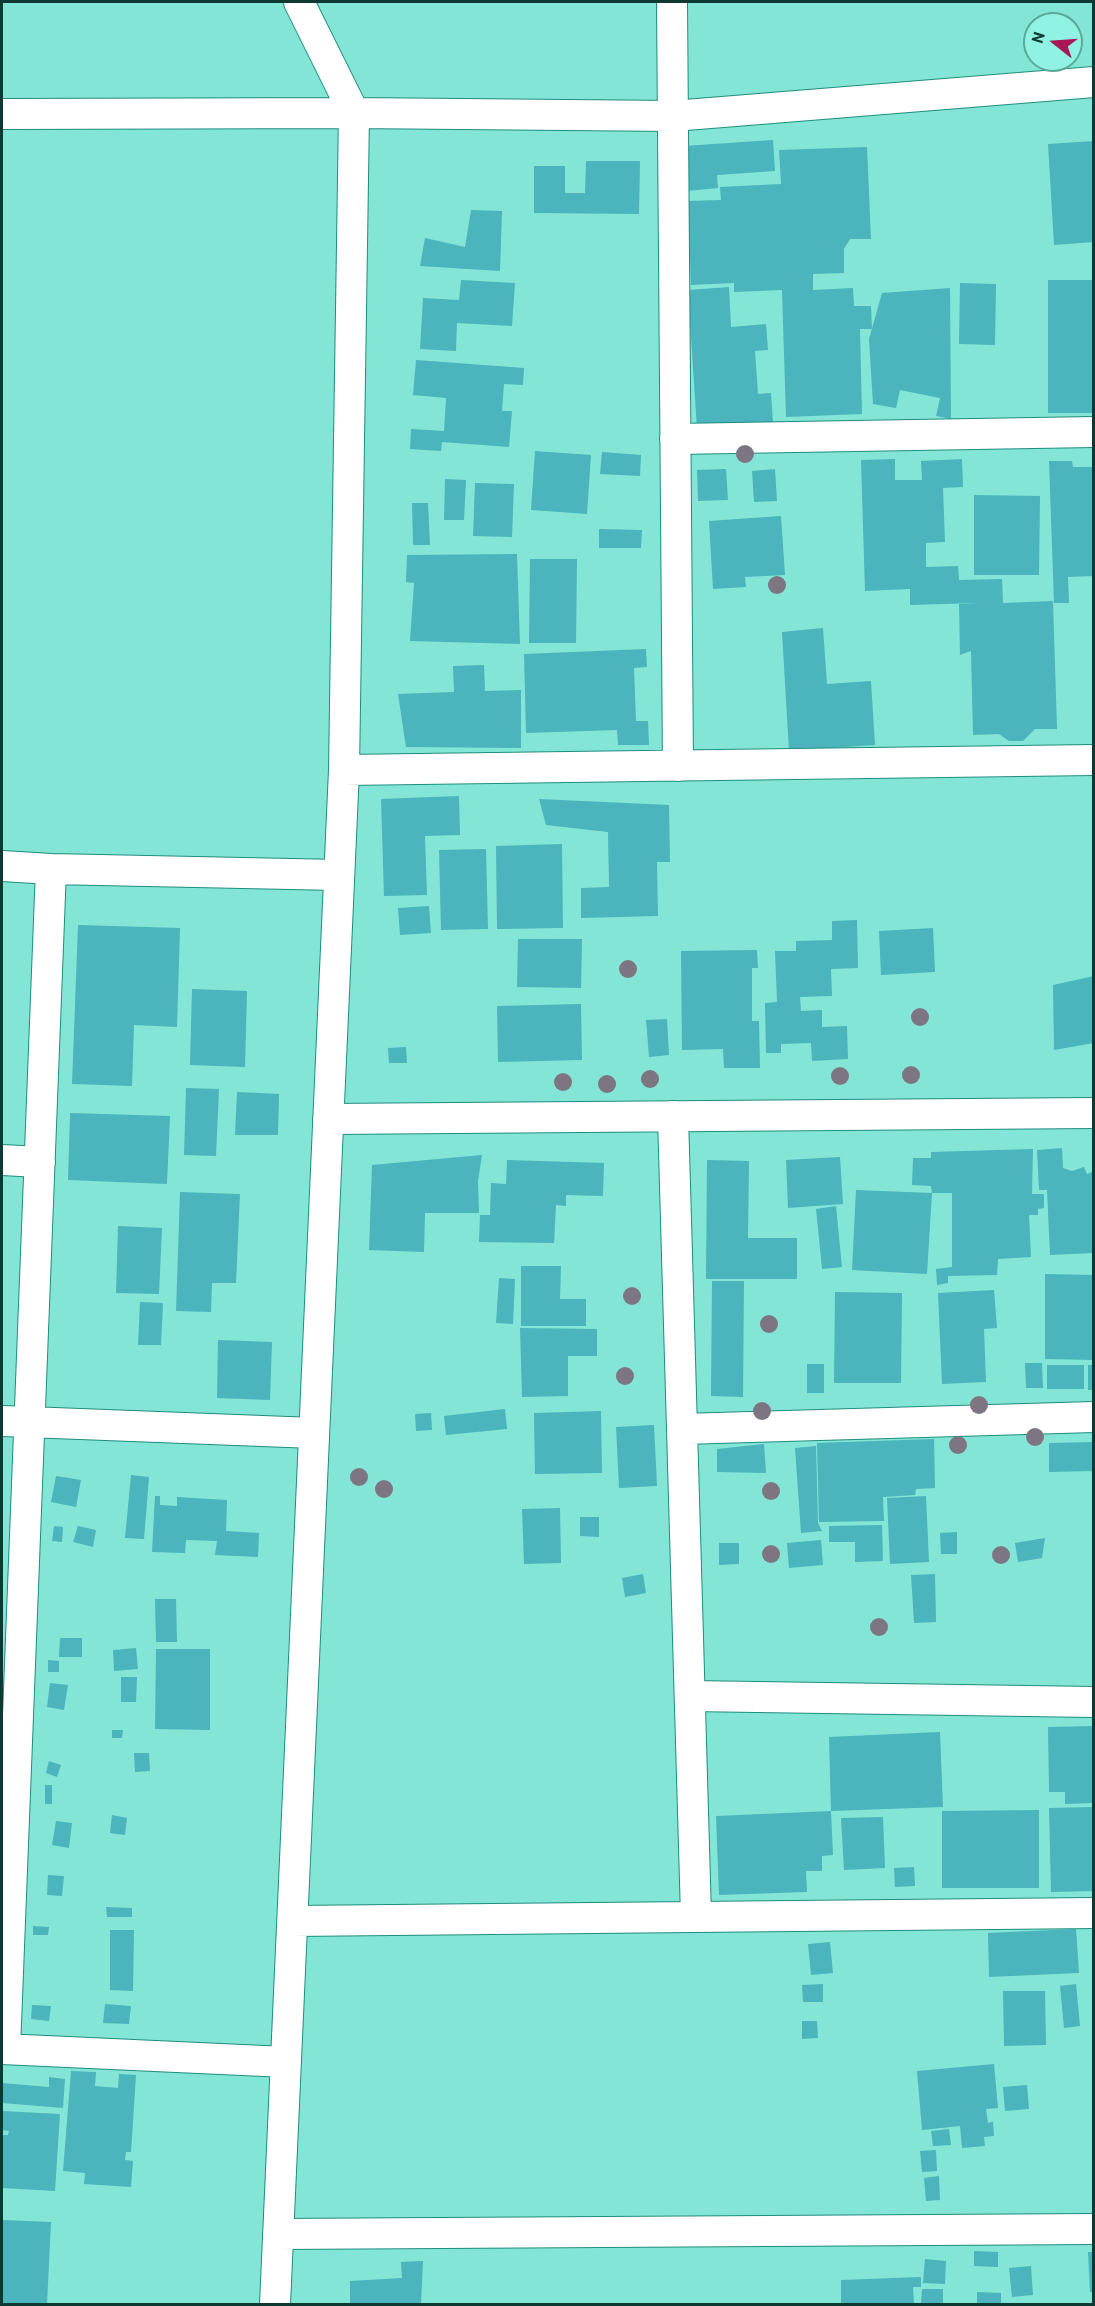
<!DOCTYPE html>
<style>
body{margin:0}
#map{position:relative;width:1095px;height:2306px;overflow:hidden;background:#83e5d5;font-family:Barlow,sans-serif}
canvas{display:block}
.frame{position:absolute;inset:0;border:3px solid #0d3933;pointer-events:none}
.north{position:absolute;left:1023px;top:12px;width:60px;height:60px;box-sizing:border-box;background:#90f2e2;border:2px solid #5ca89c;border-radius:50%;rotate:287deg;font-size:16px;font-weight:700;line-height:24px;text-align:center;color:#0d3933}
.north::after{content:'';display:block;margin:auto;width:21px;height:27px;background:#a81856;clip-path:polygon(50% 0,100% 100%,50% 72%,0 100%)}
</style>
<div id="map">
<canvas width="1095" height="2306"></canvas>
<div class="frame"></div>
<div class="north">N</div>
</div>
<script>
const ctx = document.querySelector('canvas').getContext('2d');
ctx.lineJoin = 'round';
function fill(path, color) { ctx.fillStyle = color; ctx.fill(path, 'evenodd'); }
function strokePath(path, color, width, dash) { ctx.strokeStyle = color; ctx.lineWidth = width; ctx.lineCap = dash ? 'butt' : 'round'; ctx.setLineDash(dash || []); ctx.stroke(path); }
fill(new Path2D(`
 M773 140 775 171 717 175 718 188 687 191 684 146Z
 M1094 141V242L1054 245 1048 144Z
 M867 147 871 239H850L844 249V273L813 274V290L853 288 854 306H871L872 329H860L862 414 786 417 782 290 734 292V283L691 285 688 201 721 200 720 187 781 184 779 150Z
 M586 161H640L639 214 534 213V166H565V193H585Z
 M471 210 502 211 500 271 420 266 425 238 465 247Z
 M461 280 515 283 512 326 457 323 456 351 420 349 423 298 459 300Z
 M1048 280H1094V413H1048Z
 M960 283 996 284 995 345 959 344Z
 M729 287 731 327 766 324 768 350 755 351 758 394 771 393 773 423 697 429 688 290Z
 M950 288 951 419 936 416 940 398 900 390 896 408 873 404 869 339 882 293Z
 M416 360 524 368 523 385 504 384 502 411H512L509 447 442 442 441 451 410 449 411 429 444 431 446 398 413 395Z
 M535 451 591 455 587 514 531 510Z
 M602 452 641 455 640 476 600 474Z
 M895 459V480H922L921 461 962 459 963 487 943 488 945 542 926 543V567L958 566 959 580 1002 579 1003 603 1053 601 1057 729H1035L1023 741H1009L999 734 973 735 971 651 960 655 959 604 979 603 910 605V589L865 591 861 460Z
 M1049 461H1072L1073 467H1094V576L1068 577 1069 603H1054Z
 M726 469 728 500 698 501 697 470Z
 M775 469 777 501 754 502 752 471Z
 M445 479 466 480 464 520H444Z
 M475 483 514 484 512 537 473 536Z
 M974 495 1040 496 1039 575H974Z
 M412 503H428L430 545H413Z
 M781 516 785 575 745 577 746 587 713 589 709 521Z
 M599 529 642 530 641 548H599Z
 M517 554 520 644 410 641 414 583 406 582 407 555Z
 M530 559H577L576 643H529Z
 M823 628 827 684 871 681 875 745 789 751 782 632Z
 M646 649 647 667 634 668 636 721H648L649 745H618L617 730 526 733 524 654Z
 M484 665 485 691 521 690V748L406 747 398 694 454 692 453 666Z
 M459 796 460 835 425 836 427 895 384 896 381 799Z
 M539 799 669 805 670 862H657L658 916 581 918V888L609 887 608 832 546 825Z
 M562 844 563 928 497 929 496 846Z
 M486 849 488 929 441 930 439 850Z
 M429 906 431 933 400 935 398 908Z
 M857 920 858 968 831 969 832 996 800 997 801 1011 822 1010V1027L847 1026 848 1059 812 1061 811 1043 781 1044V1053H766L765 1003 777 1002 775 951H796V941L832 940V921Z
 M78 925 180 928 177 1027 134 1025 132 1086 72 1084Z
 M933 928 935 972 881 975 879 931Z
 M518 939H582L581 988 517 987Z
 M757 950 758 968H752V1021H759L760 1068H724L723 1049 682 1050 681 951Z
 M1094 976V1043L1054 1050 1053 985Z
 M192 989 247 991 245 1067 190 1065Z
 M581 1004 582 1060 498 1062 497 1006Z
 M667 1019 669 1055 649 1057 646 1020Z
 M406 1047 407 1063H389L388 1048Z
 M186 1088 219 1089 216 1156 184 1155Z
 M237 1092 279 1094 278 1135H235Z
 M70 1113 170 1116 167 1184 68 1180Z
 M1062 1148 1063 1168 1072 1171 1084 1167 1087 1174 1094 1171V1253L1050 1255 1047 1190H1039L1037 1150Z
 M1033 1149 1032 1194H1044V1208L1038 1209V1215H1029L1031 1257 998 1259 997 1275 948 1276V1283L937 1285 936 1269 952 1267V1193H932L931 1186 912 1185 913 1158H931V1152Z
 M482 1155 478 1181 479 1213H425L424 1252 369 1250 372 1165Z
 M840 1157 843 1204 788 1208 786 1160Z
 M507 1160 604 1163 603 1196 566 1195V1206L556 1205 554 1243 479 1242 480 1215H490L491 1183 506 1184Z
 M707 1160 749 1161 748 1238H797V1279H706Z
 M856 1190 932 1193 927 1274 852 1270Z
 M180 1192 240 1194 236 1283H212L211 1312 176 1311Z
 M836 1206 842 1267 822 1269 816 1209Z
 M118 1226 162 1228 159 1294 116 1293Z
 M521 1266H561L560 1299H586V1326H521Z
 M1045 1274 1094 1275V1360L1045 1359Z
 M499 1278 515 1279 513 1324 496 1323Z
 M712 1281H744L743 1397 711 1396Z
 M994 1290 997 1328 984 1329 986 1382 942 1384 938 1293Z
 M835 1292 902 1293 901 1383H834Z
 M140 1302 163 1303 161 1345H138Z
 M520 1328 597 1329V1356H568V1396L522 1397Z
 M218 1340 272 1342 270 1400 217 1398Z
 M1025 1363H1042L1043 1388H1026Z
 M807 1364H824V1393H807Z
 M1047 1365H1084V1389H1047Z
 M1088 1365H1094V1390H1088Z
 M505 1409 507 1429 446 1435 444 1416Z
 M601 1411 602 1473 535 1474 534 1413Z
 M431 1413 432 1430 416 1431 415 1414Z
 M654 1425 657 1486 619 1488 616 1427Z
 M934 1439 935 1488 916 1489 915 1495 883 1497 884 1521 819 1522 817 1443Z
 M1094 1442V1471L1049 1472V1443Z
 M764 1444 766 1473 717 1472V1449Z
 M816 1446 818 1523 822 1531 801 1533 795 1448Z
 M131 1475 149 1477 144 1539 125 1538Z
 M56 1476 81 1480 76 1507 51 1502Z
 M155 1496H160V1505L177 1506V1497L227 1500 226 1531 259 1533 258 1557 215 1555 217 1541 186 1540 185 1553 152 1552Z
 M926 1496 929 1562 890 1564 887 1498Z
 M560 1508 561 1563 524 1564 522 1509Z
 M580 1517H599V1537L580 1536Z
 M882 1525 883 1561 855 1562V1542H829V1526Z
 M54 1526 63 1527 62 1542 52 1541Z
 M78 1526 96 1530 93 1547 73 1542Z
 M957 1532V1554H941L940 1533Z
 M1045 1538 1042 1558 1018 1562 1015 1543Z
 M821 1540 823 1565 789 1568 787 1543Z
 M719 1543H739V1564L719 1565Z
 M643 1574 646 1593 625 1597 622 1578Z
 M935 1574 936 1622 914 1623 911 1575Z
 M155 1599H176L177 1642H156Z
 M60 1638H82V1657H59Z
 M136 1648 138 1669 114 1671 113 1650Z
 M156 1649H210V1730L155 1729Z
 M48 1660 59 1661V1672H48Z
 M121 1677H137L136 1702H121Z
 M50 1683 68 1685 64 1710 47 1707Z
 M1094 1726V1803L1065 1804V1792H1049L1048 1727Z
 M112 1730H123L122 1738H112Z
 M940 1732 943 1807 831 1811 829 1737Z
 M134 1753H149L150 1771 135 1772Z
 M49 1761 61 1765 57 1777 46 1773Z
 M45 1785H52V1804H45Z
 M1094 1807V1891L1051 1892 1049 1808Z
 M1039 1810V1888H942V1811Z
 M831 1811 833 1855 822 1856V1871H806L807 1892 719 1895 716 1816Z
 M112 1815 127 1818 125 1835 110 1833Z
 M883 1817 885 1868 844 1870 841 1818Z
 M56 1821 72 1823 69 1848 52 1845Z
 M914 1867 915 1886 895 1887 894 1868Z
 M48 1875 64 1876 62 1896 47 1895Z
 M106 1907 132 1908V1917H107Z
 M33 1926 49 1927 48 1935H33Z
 M1076 1929 1079 1973 989 1977 988 1933Z
 M110 1930H134L133 1991 110 1990Z
 M830 1942 833 1973 811 1975 808 1944Z
 M823 1984V2002H803L802 1985Z
 M1076 1984 1080 2026 1064 2028 1060 1986Z
 M1003 1991H1045L1046 2045 1004 2046Z
 M105 2004 131 2006 129 2024 103 2023Z
 M32 2005 51 2006 49 2021 31 2019Z
 M802 2021H817L818 2038 802 2039Z
 M994 2064 998 2108 986 2109 988 2123 993 2122 994 2136 984 2137 985 2146 962 2148 960 2126 922 2130 917 2071Z
 M71 2071 96 2072 95 2086 118 2088 119 2074 136 2075 131 2152H126L125 2160 133 2161 131 2187 84 2184 85 2173 63 2171Z
 M49 2077 65 2079 63 2108 2 2103V2083L49 2087Z
 M1027 2085 1029 2109 1005 2111 1003 2087Z
 M2 2111 60 2114 55 2191 2 2188V2135H8L9 2131 2 2130Z
 M949 2129 951 2145 933 2146 931 2131Z
 M936 2150 937 2171 922 2172 920 2151Z
 M939 2176 940 2200 926 2201 924 2178Z
 M2 2220 51 2222 47 2304 2 2303Z
 M974 2251 998 2252V2267L974 2266Z
 M1088 2252H1094V2292H1090Z
 M925 2259 946 2261 945 2284 923 2283Z
 M423 2261 421 2304H350V2281L402 2278 401 2262Z
 M1031 2266 1033 2295 1012 2297 1009 2268Z
 M921 2277V2287H913L914 2304H841V2280Z
 M922 2289H943V2304H921Z
 M977 2292 1001 2293V2304H977Z`), '#4bb4bc');
const street = new Path2D(`
 M672 2 678 766
 M2 114 354 113 673 116 1094 82
 M675 439 1094 432
 M344 770 1094 760
 M2 866 51 869 339 875
 M673 1116 696 1916
 M328 1119 1094 1113
 M2 1160 40 1162
 M2 1421 314 1433
 M682 1429 1094 1417
 M690 1696 1094 1702
 M293 1921 1094 1913
 M2 2049 286 2062
 M5 2049 51 869
 M278 2234 1094 2229
 M275 2304 344 770 354 113 299 2`);
strokePath(street, '#1f8d7f', 32);
strokePath(street, '#fff', 30);
ctx.fillStyle = '#7d7682';
for (const [x, y] of [
 [745,454],
 [777,585],
 [628,969],
 [920,1017],
 [911,1075],
 [840,1076],
 [650,1079],
 [563,1082],
 [607,1084],
 [632,1296],
 [769,1324],
 [625,1376],
 [979,1405],
 [762,1411],
 [1035,1437],
 [958,1445],
 [359,1477],
 [384,1489],
 [771,1491],
 [771,1554],
 [1001,1555],
 [879,1627]
]) { ctx.beginPath(); ctx.arc(x, y, 9, 0, 2 * Math.PI); ctx.fill(); }
</script>
